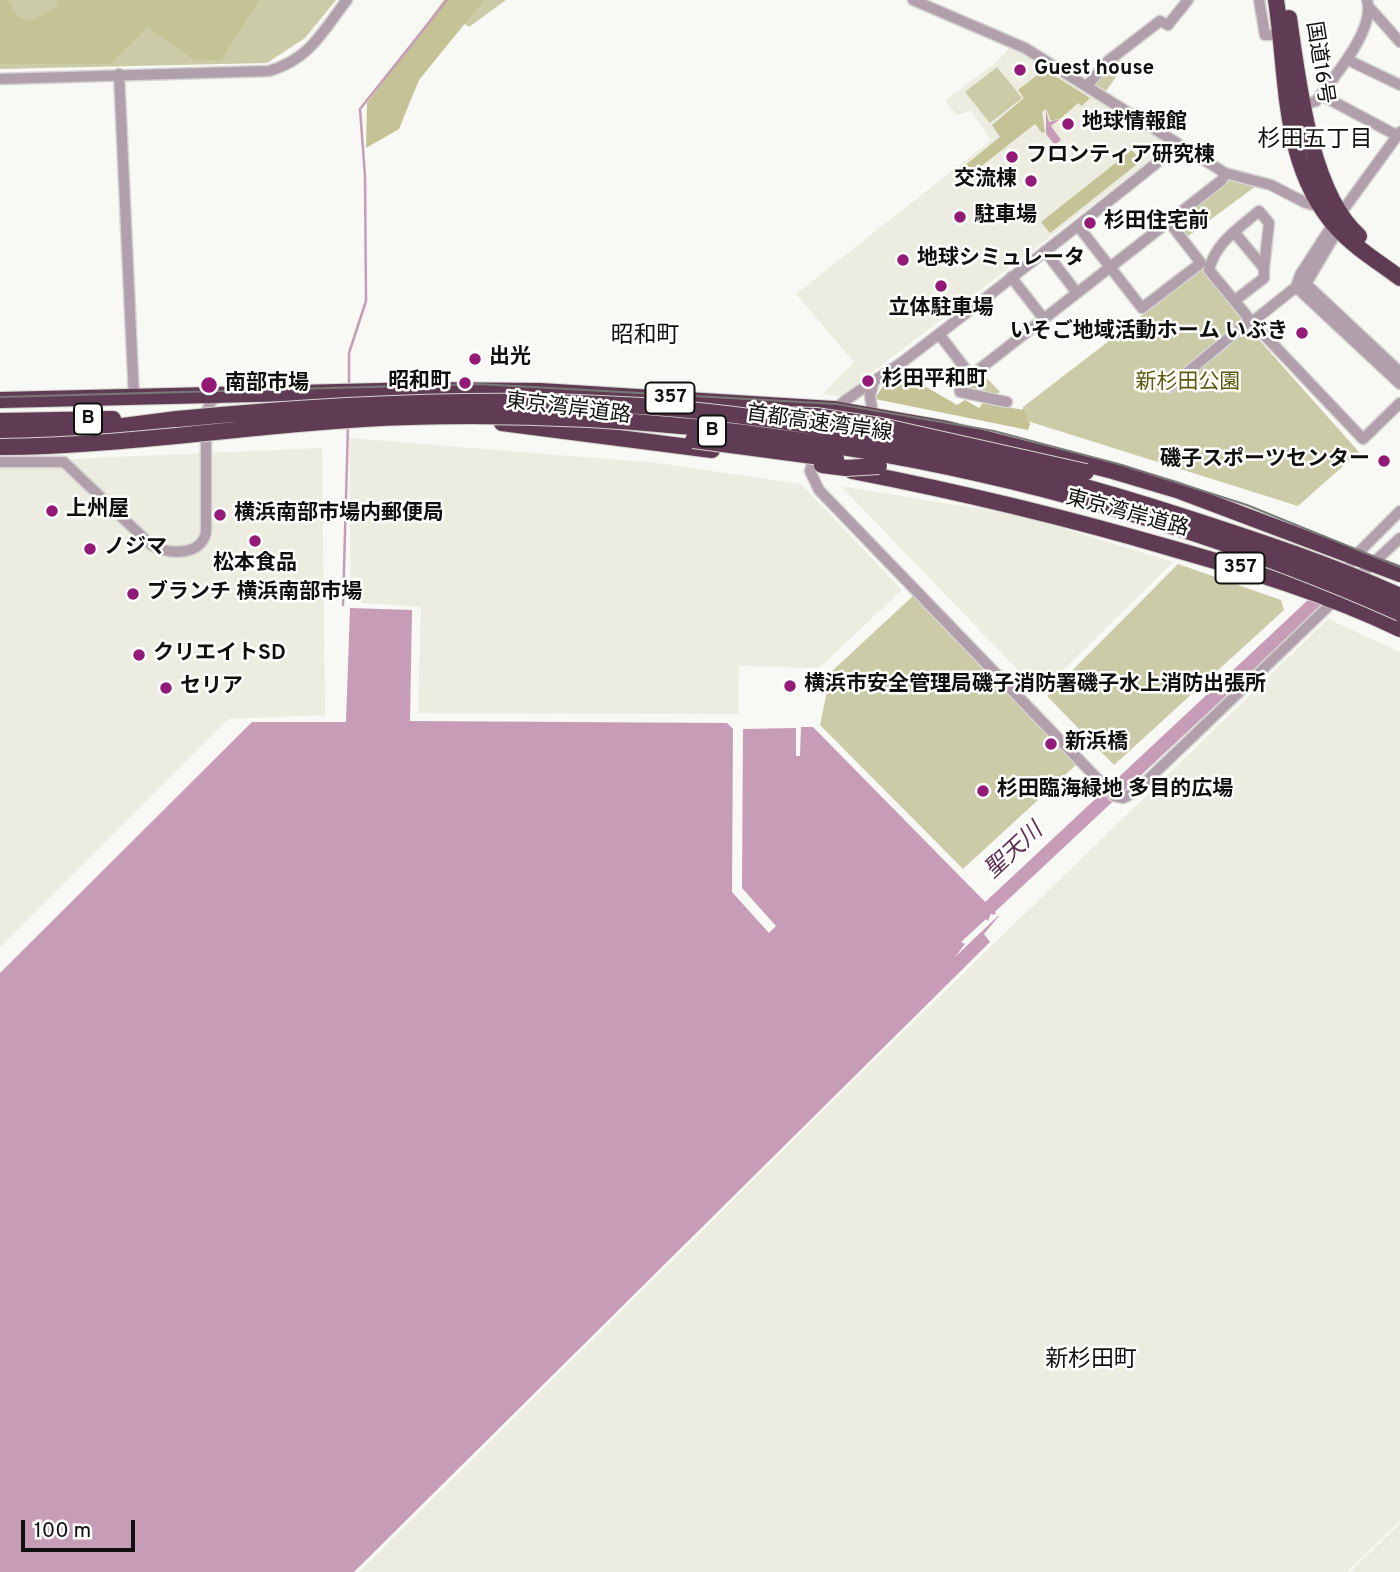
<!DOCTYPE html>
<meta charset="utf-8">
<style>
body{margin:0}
#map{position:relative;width:1400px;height:1572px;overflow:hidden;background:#f8f8f4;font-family:Overpass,sans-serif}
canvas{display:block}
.scale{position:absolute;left:21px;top:1520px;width:114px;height:32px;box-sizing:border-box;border:4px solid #0f0f0e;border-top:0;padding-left:9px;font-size:21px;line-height:24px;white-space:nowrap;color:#0f0f0e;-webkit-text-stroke:5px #fffffe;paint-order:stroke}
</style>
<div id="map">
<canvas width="1400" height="1572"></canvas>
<div class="scale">100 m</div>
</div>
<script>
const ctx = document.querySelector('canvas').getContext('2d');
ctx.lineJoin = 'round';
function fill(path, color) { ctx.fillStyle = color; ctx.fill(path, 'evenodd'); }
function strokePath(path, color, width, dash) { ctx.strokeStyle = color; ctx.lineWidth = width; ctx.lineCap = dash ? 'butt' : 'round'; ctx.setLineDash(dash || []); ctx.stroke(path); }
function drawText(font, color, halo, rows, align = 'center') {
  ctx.font = font + ' Overpass,"Noto Sans JP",sans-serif'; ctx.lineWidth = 5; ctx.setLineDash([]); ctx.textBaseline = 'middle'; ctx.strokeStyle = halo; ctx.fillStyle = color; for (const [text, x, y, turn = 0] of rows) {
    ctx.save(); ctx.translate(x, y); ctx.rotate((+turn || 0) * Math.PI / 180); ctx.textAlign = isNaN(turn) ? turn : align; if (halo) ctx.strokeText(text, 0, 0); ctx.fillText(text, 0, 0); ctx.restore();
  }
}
fill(new Path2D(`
 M1011 45 1173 143 841 396 823 394 854 362 796 294 991 140 971 111 957 115 945 101 998 61Z
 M349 438 657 463 801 484 902 590 819 668 739 666 738 714 418 713 421 607 351 602Z
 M322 448 325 715 228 719 0 947V462Z
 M841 486 1018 515 1173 562 1040 693Z
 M1328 619 1400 652V1521L1347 1572H359L863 1071Z
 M1400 1523V1572H1350Z`), '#edece1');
fill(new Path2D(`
 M0 0H336L305 38 267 63 0 69Z
 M456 0H506L469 27 446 11Z
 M1117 57 1125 64 1106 91 1095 84 1105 68Z
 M997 67 1022 98 990 123 965 92Z
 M1227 178 1256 186 1187 237 1172 221Z
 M1204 268 1245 324 1359 452 1298 506 1021 419 1023 407Z
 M980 371 1000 392 992 397 964 392 962 383Z
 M1178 564 1281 600 1284 610 1114 765 1047 696Z
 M914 595 1078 763 963 869 820 725 831 672Z`), '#cccba8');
fill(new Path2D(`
 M0 0H7L19 18 33 20 57 7V0H259L221 60 195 61 148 27 110 64H0Z
 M444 0H484L419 80 399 129 366 148 367 103Z
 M1039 66 1090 98 1082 106 1078 103 1061 118 1051 121 1046 109 1042 112 1045 132 1042 133 1035 124 970 175 963 167 1000 137 992 125 1024 98 1018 90 1036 76Z
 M1132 150 1141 161 1050 233 1041 222Z
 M900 377C921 382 938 394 957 405L965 400 979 408 983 403 1024 410 1030 424 1028 430 875 399 887 379Z`), '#c5c395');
fill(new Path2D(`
 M1046 110 1049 122 1060 119 1051 126 1061 140 1055 145 1046 134Z
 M350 608 412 610 410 721 727 723 733 729 732 892 769 933 776 926 742 888 743 729 796 728V756H800L801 727H813L999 916 984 934 990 942 354 1572H0V973L252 722H346Z`), '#c69cb7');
fill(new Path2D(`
 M998 912 1000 914 955 957 965 944 961 942 986 919 988 921 991 913 993 915Z`), '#f8f8f4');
strokePath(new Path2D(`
 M349 387V353L366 301 365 176 360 109 447 0
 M343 605 348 425`), '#c69cb7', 2.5);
strokePath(new Path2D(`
 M990 907 1316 602`), '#c69cb7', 14);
const minor = new Path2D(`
 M913 0 1025 48 1225 173 1271 185 1306 203 1324 208
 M1259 0 1265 35H1270
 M1369 7 1400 42
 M1348 60 1400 85
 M119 74 134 398
 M0 79 269 71C310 59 322 32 347 0
 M1087 86 1108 61 1160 21 1168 25 1188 0
 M1321 95 1396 135
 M1303 105 1316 101C1332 79 1376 30 1367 0
 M1078 226 1142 308 1201 263 1169 222
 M1340 226 1306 284 1400 372
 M1234 232 1264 268 1269 223 1259 211C1238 229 1215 243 1209 270L1252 322
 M1045 251 1077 293
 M1011 277 1044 319
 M1306 284 1296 287 1252 322 1363 439 1400 403
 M1296 287 1300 275 1333 224 1400 132
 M1296 287 1400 384
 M1234 301 1264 278V268
 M939 334 971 376
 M873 385 870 396 873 415
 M1170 387 1250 320
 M1007 402 960 392 959 385 1222 180 1225 173
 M832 413C839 401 890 372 905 360 997 290 1088 218 1178 146
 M816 450 810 471 819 490 1114 796 1123 798 1135 792 1337 598
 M0 462H64L151 545C168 555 202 556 206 532V413L211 401 222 395
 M1343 577 1355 556 1400 511
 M1353 582 1400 538`);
const highway = new Path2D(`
 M1276 0C1288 77 1281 166 1337 228 1355 248 1379 262 1400 278
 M1289 18C1298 80 1310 193 1359 236
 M0 400 423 390 540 391 833 409 947 429 1113 471 1177 490 1400 574
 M0 421 113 419
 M502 423 712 450
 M0 437 84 431 177 419
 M852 471C960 492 1068 518 1174 549 1251 571 1328 594 1400 629`);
strokePath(minor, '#d3d3cf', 13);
strokePath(highway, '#d3d3cf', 18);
strokePath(minor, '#b19fab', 10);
strokePath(highway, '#603c54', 16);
strokePath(new Path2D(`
 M0 397 478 384 837 404 994 431 1122 465 1247 505 1400 567`), '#797977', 2);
const highwayBridge = new Path2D(`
 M777 415 816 416 881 426 1086 472
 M177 419C330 404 486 396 641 406 826 419 1011 461 1188 518 1259 541 1332 565 1400 596
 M693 440 836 459
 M0 447C136 446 272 421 408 417 742 407 1095 477 1400 613
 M822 465 846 468 879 466`);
strokePath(highwayBridge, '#d3d3cf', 18, []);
strokePath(highwayBridge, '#603c54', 16);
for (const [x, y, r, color] of [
 [1020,70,7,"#931a77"],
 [1068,124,7,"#931a77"],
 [1012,157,7,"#931a77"],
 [1031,181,7,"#931a77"],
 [960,217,7,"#931a77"],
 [1090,223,7,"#931a77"],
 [903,260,7,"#931a77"],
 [941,286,7,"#931a77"],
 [1302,333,7,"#931a77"],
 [475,359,7,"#931a77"],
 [868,381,7,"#931a77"],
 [465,383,7,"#931a77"],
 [209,385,9,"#931a77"],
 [1384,461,7,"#931a77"],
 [52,511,7,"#931a77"],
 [220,515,7,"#931a77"],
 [255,541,7,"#931a77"],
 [90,549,7,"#931a77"],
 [133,594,7,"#931a77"],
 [139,655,7,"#931a77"],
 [790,686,7,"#931a77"],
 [166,688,7,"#931a77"],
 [1051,744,7,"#931a77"],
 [983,791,7,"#931a77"]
]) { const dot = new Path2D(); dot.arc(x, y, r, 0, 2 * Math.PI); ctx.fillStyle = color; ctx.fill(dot); strokePath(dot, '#fffffe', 2.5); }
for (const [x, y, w] of [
 [670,398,49],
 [88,419,28],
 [712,431,28],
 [1240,568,49]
]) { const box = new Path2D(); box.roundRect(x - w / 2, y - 15.5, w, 31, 5); ctx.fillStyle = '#fffffe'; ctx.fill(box); strokePath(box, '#0f0f0e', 2); }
drawText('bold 19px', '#0f0f0e', null, [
 ["357",670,398],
 ["B",88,419],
 ["B",712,431],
 ["357",1240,568]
]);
drawText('21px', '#0f0f0e', '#fffffe', [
 ["国道16号",1318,63,81],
 ["東京湾岸道路",568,410,7],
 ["首都高速湾岸線",819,425,8],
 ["東京湾岸道路",1127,515,15]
]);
drawText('bold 21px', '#0f0f0e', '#fffffe', [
 ["Guest house",1034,70],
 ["地球情報館",1082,124],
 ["フロンティア研究棟",1026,157],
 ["交流棟",1017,181,"right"],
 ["駐車場",974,217],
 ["杉田住宅前",1104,223],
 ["地球シミュレータ",917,260],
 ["立体駐車場",941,310,"center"],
 ["いそご地域活動ホーム いぶき",1288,333,"right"],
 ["出光",489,359],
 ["杉田平和町",882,381],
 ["昭和町",451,383,"right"],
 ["南部市場",225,385],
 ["磯子スポーツセンター",1370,461,"right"],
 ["上州屋",66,511],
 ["横浜南部市場内郵便局",234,515],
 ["ノジマ",104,549],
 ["松本食品",255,565,"center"],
 ["ブランチ 横浜南部市場",147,594],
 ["クリエイトSD",153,655],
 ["横浜市安全管理局磯子消防署磯子水上消防出張所",804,686],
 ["セリア",180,688],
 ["新浜橋",1065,744],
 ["杉田臨海緑地 多目的広場",997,791]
], 'left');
drawText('21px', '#5d580b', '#fffffe', [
 ["新杉田公園",1188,384]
]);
drawText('23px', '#0f0f0e', '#fffffe', [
 ["杉田五丁目",1315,141],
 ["昭和町",645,337],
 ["新杉田町",1091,1361]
]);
drawText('italic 23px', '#602c51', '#fffffe', [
 ["聖天川",1015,852,-43]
]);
</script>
